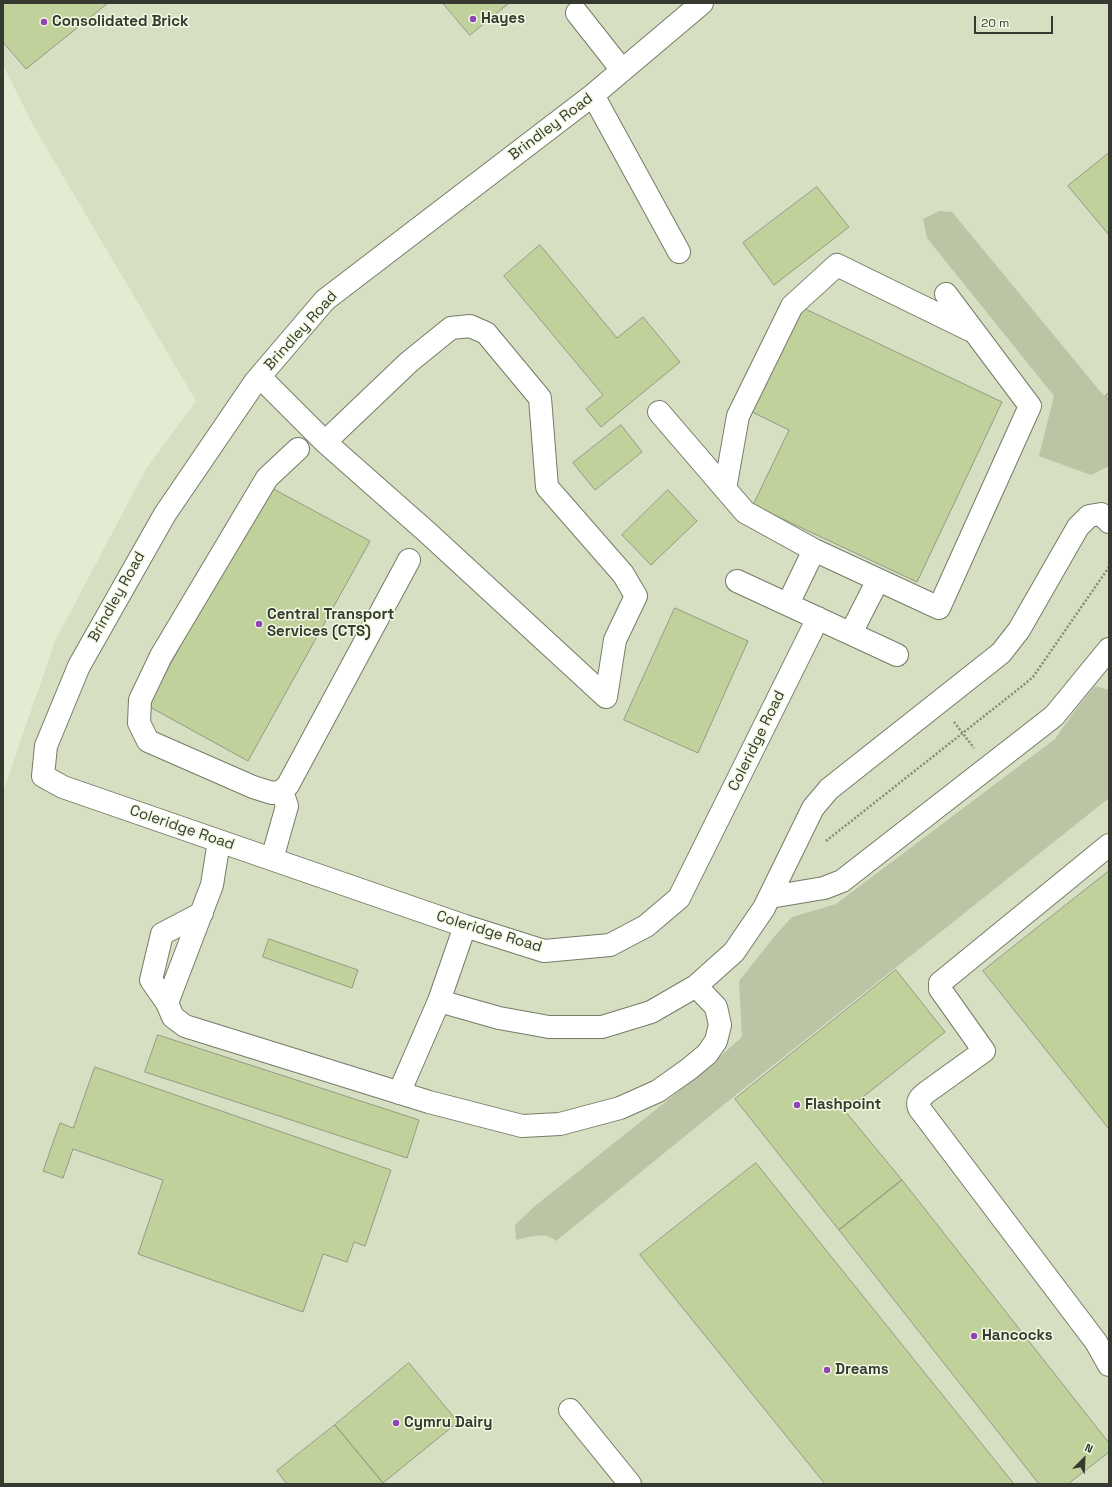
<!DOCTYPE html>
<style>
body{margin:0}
#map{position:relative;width:1112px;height:1487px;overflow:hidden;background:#e4ebd3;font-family:"Space Grotesk",sans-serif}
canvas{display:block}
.frame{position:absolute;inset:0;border:4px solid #36392f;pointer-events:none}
.north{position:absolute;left:1064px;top:1439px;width:40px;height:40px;-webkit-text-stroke:3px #f1f9e1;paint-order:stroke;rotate:24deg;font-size:11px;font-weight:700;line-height:16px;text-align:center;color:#36392f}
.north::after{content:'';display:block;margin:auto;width:14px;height:18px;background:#36392f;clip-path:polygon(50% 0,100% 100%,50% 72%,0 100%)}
.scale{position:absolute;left:974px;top:16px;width:79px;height:18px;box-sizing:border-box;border:2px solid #36392f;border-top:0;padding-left:5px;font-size:12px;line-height:14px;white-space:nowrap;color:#36392f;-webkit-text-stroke:3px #f1f9e1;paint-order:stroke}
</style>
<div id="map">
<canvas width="1112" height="1487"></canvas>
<div class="frame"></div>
<div class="north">N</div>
<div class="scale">20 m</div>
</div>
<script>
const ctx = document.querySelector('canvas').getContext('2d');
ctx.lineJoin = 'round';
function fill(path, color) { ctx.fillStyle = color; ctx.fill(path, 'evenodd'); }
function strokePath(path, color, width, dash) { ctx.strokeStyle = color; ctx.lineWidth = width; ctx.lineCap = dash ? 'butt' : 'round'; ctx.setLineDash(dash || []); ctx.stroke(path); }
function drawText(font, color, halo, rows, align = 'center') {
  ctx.font = font + ' "Space Grotesk",sans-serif'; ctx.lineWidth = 3; ctx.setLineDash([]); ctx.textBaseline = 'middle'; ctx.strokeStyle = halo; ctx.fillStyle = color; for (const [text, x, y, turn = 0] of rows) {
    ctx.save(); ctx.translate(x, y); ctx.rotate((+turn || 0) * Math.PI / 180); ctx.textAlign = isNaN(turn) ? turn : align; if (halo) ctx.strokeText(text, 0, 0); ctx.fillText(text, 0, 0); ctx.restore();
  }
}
fill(new Path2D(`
 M3 3H1109V1484H3V792L55 641 146 469 196 401 34 127 3 65Z`), '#d6dfc1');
fill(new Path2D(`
 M939 211 952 212 1109 402V466L1091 475 1039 456 1054 396 927 238 923 219Z
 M1095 686 1109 690V798L727 1102 556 1241C545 1231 530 1237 516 1240L515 1225 535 1206 698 1076 742 1037 739 981 774 937 792 917 836 904 1055 739 1077 708Z`), '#bbc5a5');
const building = new Path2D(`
 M3 3H108L26 69 3 42Z
 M443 3H509L470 35Z
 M1109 153V235L1068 186Z
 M817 187 849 227 774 285 743 243Z
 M540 245 617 338 643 317 680 362 601 427 586 409 603 395 504 276Z
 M799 306 1002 402 917 582 753 505 789 430 750 411Z
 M1109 393V402L1105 396Z
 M621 425 642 452 595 490 573 463Z
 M268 486 370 541 248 761 148 706Z
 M668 490 697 521 651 565 622 535Z
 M675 608 748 641 698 753 624 720Z
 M1109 871V1129L983 971Z
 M269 939 358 970 352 988 263 957Z
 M896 970 945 1032 845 1111 902 1180 839 1230 735 1099Z
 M158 1035 419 1120 407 1158 145 1072Z
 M95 1067 391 1170 365 1246 354 1242 347 1262 323 1254 303 1312 138 1254 163 1180 73 1149 63 1178 43 1171 60 1123 73 1128Z
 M756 1163 1014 1484H825L640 1255Z
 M902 1180 1109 1443V1452L1068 1484H1039L839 1230Z
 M409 1363 458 1422 383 1483 335 1425Z
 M335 1425 383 1483 384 1484H287L277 1471Z`);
fill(building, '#c1d19b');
strokePath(building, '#949b85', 1);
const minor = new Path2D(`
 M702 3 593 95 325 300 255 382 165 514 79 666 46 746 43 776 63 787 465 926 544 951 610 945 646 926 679 898 818 618
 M577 13 622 70
 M593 95 679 252
 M260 377 325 442 428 533 606 697 615 640 636 596 623 574 547 487 540 398 486 333 470 326 451 328 409 362 325 442
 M659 412 745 512 814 550 939 608 1030 406 946 294
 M298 449 267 478 161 656 140 700 139 723 148 741 253 787 272 793 282 791 288 785 409 560
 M725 489 738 416 792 306 837 265 970 330
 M737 581 897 655
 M788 604 814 550
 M851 633 878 580
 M219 841 212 885 167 1003 173 1017 185 1026 429 1102 522 1126 560 1124 620 1108 658 1091 689 1069 707 1054 716 1041 720 1025 716 1007 696 986
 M1109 845 940 983V989L984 1051 927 1092C921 1097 916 1100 919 1108L1096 1342 1109 1365
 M272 859 287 806 282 791
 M770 897 824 888 842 881 1054 716 1109 649
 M465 926 439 1001 499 1018 549 1027H602L651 1012 696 986 734 952 764 908 813 808 829 789 1001 653 1019 630 1078 527 1089 516 1101 514 1109 522
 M167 1003 151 980 162 934 202 913
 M399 1093 439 1001
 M570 1410 630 1484`);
strokePath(minor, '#757c67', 24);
strokePath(new Path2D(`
 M954 722 974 748
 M826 841 1021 687 1033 677 1109 567`), '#868a7a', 2.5, [2, 2]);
strokePath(minor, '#fff', 22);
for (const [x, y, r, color] of [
 [473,19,4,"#8e44b6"],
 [44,22,4,"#8e44b6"],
 [259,624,4,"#8e44b6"],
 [797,1105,4,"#8e44b6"],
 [974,1336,4,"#8e44b6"],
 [827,1370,4,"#8e44b6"],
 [396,1423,4,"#8e44b6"]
]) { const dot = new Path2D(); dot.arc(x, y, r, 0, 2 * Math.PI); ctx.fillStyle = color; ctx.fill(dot); strokePath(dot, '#f1f9e1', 1.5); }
drawText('bold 15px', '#36392f', '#f1f9e1', [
 ["Hayes",481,19],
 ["Consolidated Brick",52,22],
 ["Central Transport",267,615],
 ["Services (CTS)",267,632],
 ["Flashpoint",805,1105],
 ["Hancocks",982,1336],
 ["Dreams",835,1370],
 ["Cymru Dairy",404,1423]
], 'left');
drawText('15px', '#36392f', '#f1f9e1', [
 ["Brindley Road",551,127,-37],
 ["Brindley Road",301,331,-48],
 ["Brindley Road",117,597,-61],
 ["Coleridge Road",757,741,-64],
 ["Coleridge Road",182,828,19],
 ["Coleridge Road",489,932,17]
]);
</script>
